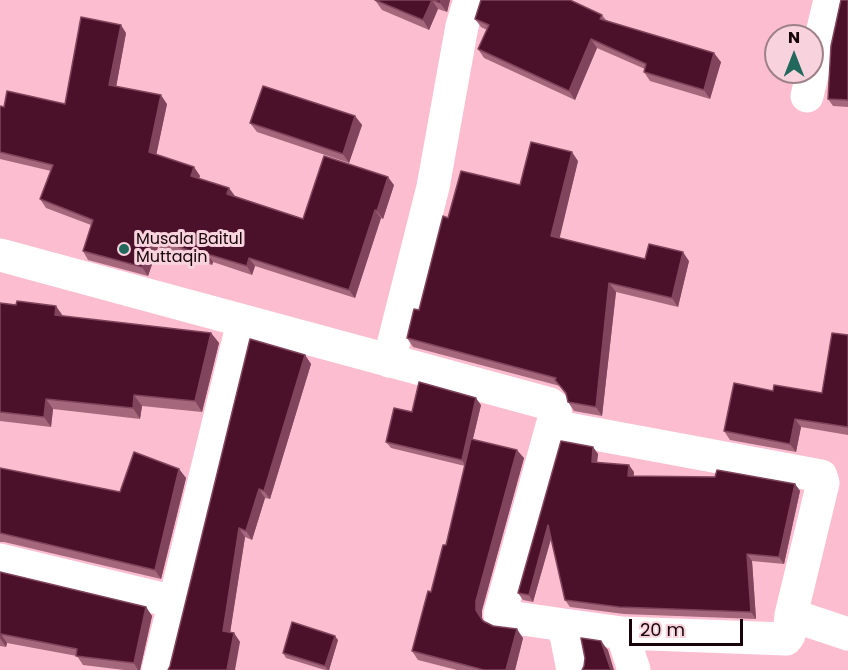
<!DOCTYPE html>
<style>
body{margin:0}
#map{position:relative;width:848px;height:670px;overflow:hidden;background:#fbbdcf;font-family:Poppins,sans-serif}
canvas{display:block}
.north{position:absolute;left:764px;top:24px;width:60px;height:60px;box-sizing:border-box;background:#f8d2dd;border:2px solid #9e8089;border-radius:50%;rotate:0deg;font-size:16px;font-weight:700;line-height:24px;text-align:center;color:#17050b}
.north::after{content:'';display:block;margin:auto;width:21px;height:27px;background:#22685c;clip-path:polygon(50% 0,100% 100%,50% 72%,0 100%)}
.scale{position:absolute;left:629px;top:619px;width:114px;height:27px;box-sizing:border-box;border:3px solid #17050b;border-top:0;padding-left:8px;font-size:18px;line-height:21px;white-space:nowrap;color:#17050b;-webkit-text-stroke:4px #f8d2dd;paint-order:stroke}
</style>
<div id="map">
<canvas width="848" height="670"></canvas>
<div class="north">N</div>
<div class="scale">20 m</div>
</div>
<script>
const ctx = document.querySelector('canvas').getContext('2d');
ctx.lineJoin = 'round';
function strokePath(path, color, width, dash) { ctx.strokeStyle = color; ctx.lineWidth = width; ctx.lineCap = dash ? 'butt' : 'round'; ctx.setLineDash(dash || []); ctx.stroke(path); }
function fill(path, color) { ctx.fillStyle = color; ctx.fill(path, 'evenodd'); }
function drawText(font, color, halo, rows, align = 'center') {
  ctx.font = font + ' Poppins,sans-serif'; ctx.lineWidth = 6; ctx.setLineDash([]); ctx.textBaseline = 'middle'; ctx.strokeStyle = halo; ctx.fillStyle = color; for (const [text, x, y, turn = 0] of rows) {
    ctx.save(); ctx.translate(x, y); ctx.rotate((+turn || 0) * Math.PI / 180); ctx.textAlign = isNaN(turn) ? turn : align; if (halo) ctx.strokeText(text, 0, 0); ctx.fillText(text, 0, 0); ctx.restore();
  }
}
strokePath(new Path2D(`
 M807 96 830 0
 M0 255 550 404C559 410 555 417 552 426
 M389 361 433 187 462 26 470 0
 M0 560 175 602
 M791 615 848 634
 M564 625 622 633 786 639 789 635 791 615 823 483 821 476 552 426 500 614 502 616 564 625 573 670
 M622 633 634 670
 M158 670 243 322`), '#fff', 33);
fill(new Path2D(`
 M375 0H450L447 12 438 9 429 30 382 10Z
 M848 0V107L833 106 828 99Z
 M602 15 606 20 721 62 710 99 650 81 644 72 645 69 597 48 575 100 484 58 478 49 487 30 481 27 475 19Z
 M126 33 116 87 167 104 156 155 194 167 200 176 199 178 235 196 303 219 394 185 383 219 381 218 355 298 255 266 252 275 213 262 212 265 158 247 148 276 88 260 83 251 91 225 46 208 40 199 51 171 0 159V106L4 107 65 104Z
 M355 116 362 125 349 163 257 132 250 123Z
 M578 161 559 238 645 259 689 261 678 307 616 292 602 416 574 411 568 402 566 395 560 386 413 347 407 338 419 310 448 218 520 185Z
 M0 303 63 316 211 333 219 343 202 412 142 406 140 419 53 409 51 427 0 421Z
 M848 335V435L801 427 796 452 730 440 724 431 773 391 822 393Z
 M305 355 311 364 270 499 265 498 252 540 245 537 230 632 234 633 240 642 170 666Z
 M481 405 473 439 524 458 482 610V619L483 621 523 638 515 670H457L418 660 412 651 446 545 465 466 391 448 386 442 412 412Z
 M593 447 598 454 597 463 634 472 633 476 795 484 800 491 784 564 752 561 756 619 624 614 570 607 565 600 551 538 533 602 523 600 518 593Z
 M0 468 120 492 179 469 186 478 161 579 4 542H0Z
 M0 572 146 607 152 616 140 670H124L83 665 77 656 7 643 6 647 0 646Z
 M338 640 329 670H325L286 658 283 653Z`), '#a4677c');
fill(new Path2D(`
 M432 0 438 9 429 30 423 20Z
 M441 0H450L447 12 440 3Z
 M121 25 126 33 115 93 109 85Z
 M591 39 597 48 575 100 569 91Z
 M714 53 721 62 710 99 704 90Z
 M161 95 167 104 155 161 149 152Z
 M355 116 362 125 349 163 343 154Z
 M572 152 578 161 558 245 551 236Z
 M194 167 200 176 197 184 191 176Z
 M388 177 394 185 383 219 377 211Z
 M229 188 235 196 227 194Z
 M375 210 381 218 355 298 349 290Z
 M152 238 158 247 148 276 142 267Z
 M683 252 689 261 678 307 672 298Z
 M207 254 213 262 212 265 206 256Z
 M249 258 255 266 252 275 247 266Z
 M609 283 616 292 602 416 596 407Z
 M56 306 63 316 55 315Z
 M211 333 219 343 202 412 195 401Z
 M305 355 311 364 270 499 264 491Z
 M134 395 142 406 140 419 133 408Z
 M476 398 481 405 466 467 462 460Z
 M46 399 53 409 51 427 44 417Z
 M795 419 801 427 796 452 790 444Z
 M593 447 598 454 596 469 592 462Z
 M517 450 524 458 482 610V619L476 610V601Z
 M629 465 634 472 633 483 628 476Z
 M179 469 186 478 161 579 155 570Z
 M795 484 800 491 784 564 779 557Z
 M259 489 265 498 252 540 246 531Z
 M548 525 553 532 533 602 529 595Z
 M239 528 245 537 229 640 223 631Z
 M747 554 752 561 756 619 751 612Z
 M146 607 152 616 140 670H138L134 663Z
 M517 629 523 638 515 670H506Z
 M234 633 240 642 235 670H227Z
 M1 634 7 643 6 647 0 638Z
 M335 636 338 640 329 670H328L325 666Z
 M601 641 608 650 614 670H612L610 667Z`), '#80455c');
const building = new Path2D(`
 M375 0H432L423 20Z
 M433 0H441L440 3Z
 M481 0H570L602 15 600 19 714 53 704 90 644 72 646 64 591 39 569 91 478 49 489 25 475 19Z
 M841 0H848V100L828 99 831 46Z
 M81 17 121 25 109 85 161 95 149 152 194 167 191 176 229 188 227 194 303 219 324 156 388 177 377 211 375 210 349 290 249 258 247 266 207 254 206 256 152 238 142 267 83 251 93 220 40 199 53 165 0 152V106L4 107 7 91 65 104Z
 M263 86 355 116 343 154 250 123Z
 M531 142 572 152 551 236 645 259 649 244 683 252 672 298 609 283 596 407 568 402 566 393 555 380 556 378 407 338 414 309 419 310 443 216 448 218 461 171 520 185Z
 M17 301 56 306 55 315 211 333 195 401 134 395 133 408 46 399 44 417 0 412V303L16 305Z
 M832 333 848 335V427L795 419 790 444 724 431 734 383 773 391 774 385 822 393Z
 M250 339 305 355 264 491 259 489 246 531 239 528 223 631 234 633 227 670H168L170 666Z
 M419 382 476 398 462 460 386 442 394 408 412 412Z
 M471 439 517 450 476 601V610L483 621 493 626 517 629 506 670H484L412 651 428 591 431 592 443 545H446Z
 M561 441 593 447 592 462 629 465 628 476 715 477 717 470 795 484 779 557 747 554 751 612 619 607 565 600 548 525 529 595 518 593Z
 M134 452 179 469 155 570 0 533V468L120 492Z
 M0 572 146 607 134 663 76 656 77 649 1 634 0 638Z
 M292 622 335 636 325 666 283 653Z
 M581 638 601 641 610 667 612 670H582L584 666 585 658Z`);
fill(building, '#4c112a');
strokePath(building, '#80455c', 1.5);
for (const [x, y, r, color] of [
 [124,249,6,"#22685c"]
]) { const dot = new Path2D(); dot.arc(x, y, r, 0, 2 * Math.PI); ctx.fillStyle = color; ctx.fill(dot); strokePath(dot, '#f8d2dd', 2); }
drawText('16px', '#17050b', '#f8d2dd', [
 ["Musala Baitul",136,240],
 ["Muttaqin",136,258]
], 'left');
</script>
